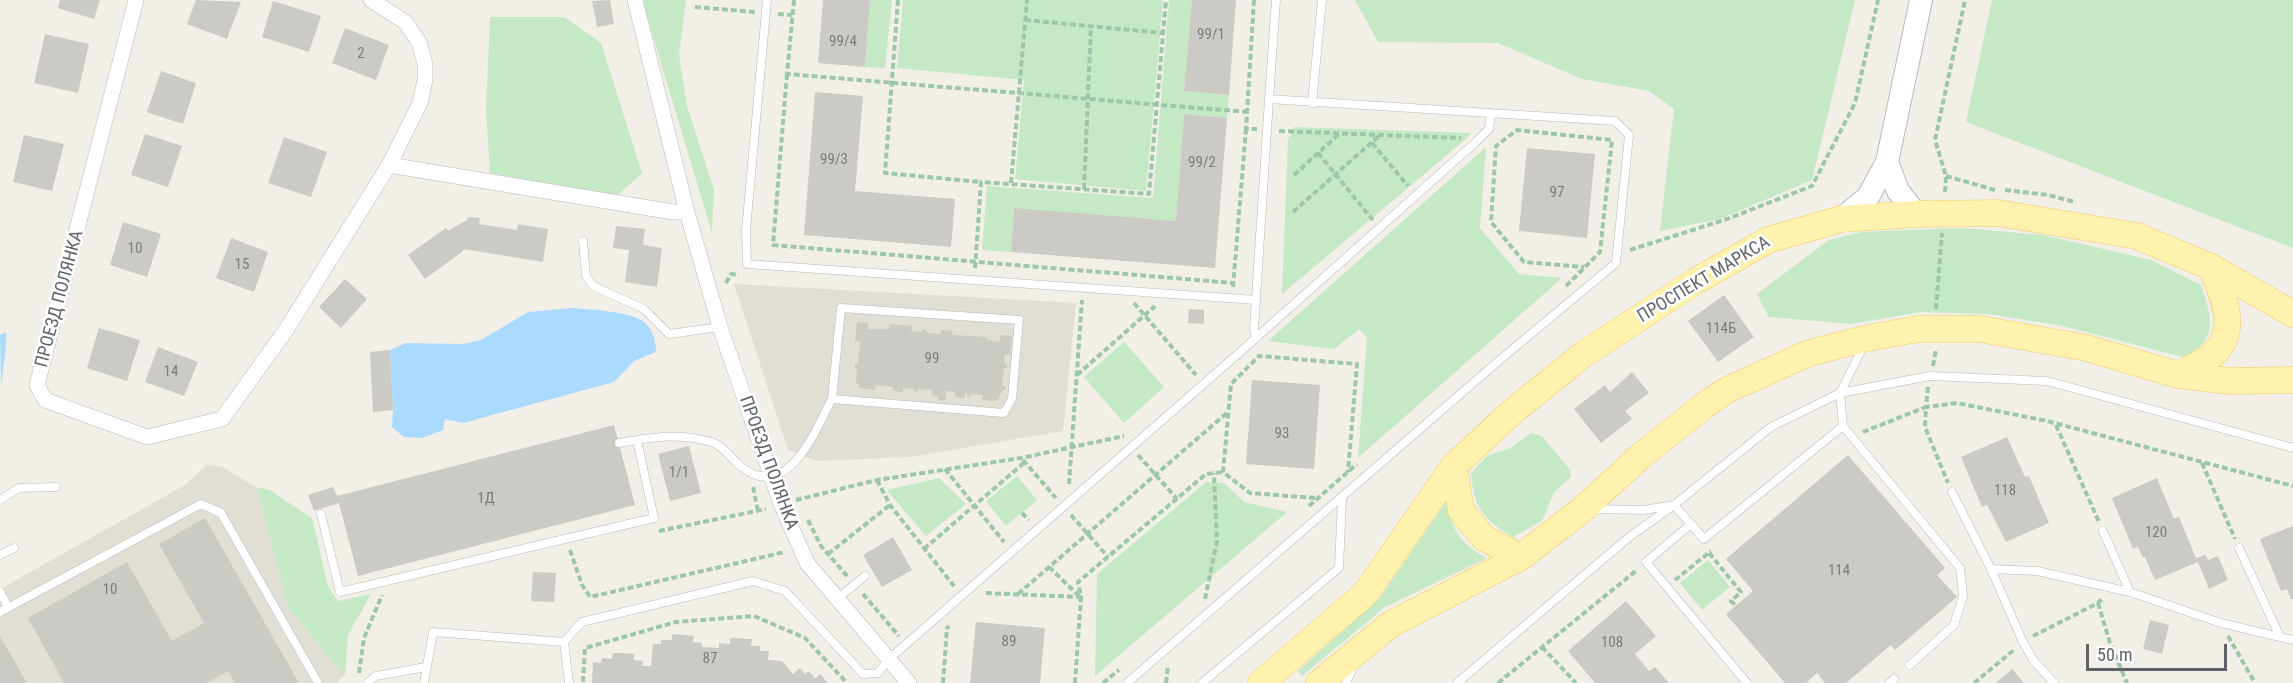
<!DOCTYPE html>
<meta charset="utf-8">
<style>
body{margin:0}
#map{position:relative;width:2293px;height:683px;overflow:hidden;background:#f1efe8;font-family:"Roboto Condensed",sans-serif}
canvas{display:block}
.scale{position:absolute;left:2086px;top:644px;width:141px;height:27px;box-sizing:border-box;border:3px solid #5f6368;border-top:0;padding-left:8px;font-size:18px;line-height:21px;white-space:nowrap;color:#5f6368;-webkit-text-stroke:4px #fff;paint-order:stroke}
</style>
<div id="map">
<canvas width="2293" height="683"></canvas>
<div class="scale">50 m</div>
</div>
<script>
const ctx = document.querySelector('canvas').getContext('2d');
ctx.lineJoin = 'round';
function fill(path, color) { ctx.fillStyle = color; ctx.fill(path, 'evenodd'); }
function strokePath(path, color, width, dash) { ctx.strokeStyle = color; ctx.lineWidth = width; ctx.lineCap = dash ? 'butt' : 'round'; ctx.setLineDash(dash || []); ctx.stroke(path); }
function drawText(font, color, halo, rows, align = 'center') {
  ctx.font = font + ' "Roboto Condensed",sans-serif'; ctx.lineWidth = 5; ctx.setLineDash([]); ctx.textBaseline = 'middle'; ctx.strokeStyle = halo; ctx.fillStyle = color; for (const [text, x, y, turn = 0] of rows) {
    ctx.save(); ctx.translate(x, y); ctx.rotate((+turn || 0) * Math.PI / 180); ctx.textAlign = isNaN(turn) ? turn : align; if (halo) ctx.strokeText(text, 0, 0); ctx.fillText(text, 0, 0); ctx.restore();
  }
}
fill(new Path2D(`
 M734 284 1076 303 1063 431 909 457 817 461 788 450Z
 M206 465 221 466 257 488 288 608 345 675 336 683H0V589L185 485Z`), '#e1ded6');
fill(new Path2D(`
 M642 0H686L679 55 687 106 714 190 712 233Z
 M870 0H892L885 68 865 67Z
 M903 0H1163L1146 191 1015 179 1024 80 897 68Z
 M1169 0H1192L1184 91 1229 95 1227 118 1184 114 1176 221 1014 209 1011 252 982 250 987 186 1153 198Z
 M1355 0H1855L1812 180 1720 219 1660 231 1674 109 1649 91 1582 79 1498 43 1378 42Z
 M1992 0H2293V248L1966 122Z
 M490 17H564L601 43 642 173 618 195 490 173 486 110Z
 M1294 127 1471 133 1466 139 1282 294 1288 139Z
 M1486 147 1480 228 1519 274 1562 278 1358 458 1367 338 1359 329 1334 349 1268 341Z
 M1962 228 2043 235 2151 260 2201 285C2212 317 2219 342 2183 357L2063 326 1988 314 1921 312 1851 324 1769 317 1757 294 1829 240 1862 232Z
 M1124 342 1164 387 1124 423 1084 377Z
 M1531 433 1542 436 1570 470 1571 477 1554 492 1542 521 1513 537C1483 519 1474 508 1471 473L1487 456 1510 448Z
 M1017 476 1037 500 1006 526 986 501Z
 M939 478 966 504 926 536 887 490Z
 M1206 482 1224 483 1244 502 1287 512 1095 676 1097 574Z
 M257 488 268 489 312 518 328 586 338 601 371 594 348 635 345 675 288 608Z
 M1446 502C1452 531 1461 544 1487 558L1385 607 1302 676 1298 671 1379 599Z
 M1708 560 1730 587 1702 610 1680 583Z`), '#c5e8c5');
fill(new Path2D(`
 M574 308C592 310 630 311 644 322 653 329 656 342 656 352L634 361 614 382 463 423 445 419 443 430 422 438 404 437 392 427 393 410 390 350 406 343 463 344 481 340 528 312Z
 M6 332V347L1 385 0 335Z`), '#aadaff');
fill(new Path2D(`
 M60 0H100L94 19 58 8Z
 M196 0 241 2 227 39 187 24Z
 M610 0 614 24 597 27 592 1Z
 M823 0H870L865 67 818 63Z
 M1192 0H1236L1229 95 1184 91Z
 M273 1 321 16 309 52 262 37Z
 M345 28 389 45 376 80 332 63Z
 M45 34 89 44 78 93 34 83Z
 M161 71 196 83 183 124 147 112Z
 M815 92 863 96 855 191 955 199 951 247 804 235Z
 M1184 114 1227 118 1215 268 1011 252 1014 208 1176 221Z
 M145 134 182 146 168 187 131 175Z
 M24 135 64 144 52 191 13 182Z
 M284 137 327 152 311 197 268 183Z
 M1527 148 1595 154 1587 238 1519 231Z
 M468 217 480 218 479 224 517 230 518 224 548 229 543 262 463 249V251L425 279 408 255 446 228 448 231 467 220Z
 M123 222 161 234 147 277 110 265Z
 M616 226 645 229 643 245 662 248 657 287 625 282 629 250 613 248Z
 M231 238 268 252 254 292 216 278Z
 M345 279 367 299 341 328 319 307Z
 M1724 295 1754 337 1718 362 1688 321Z
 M1189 309 1204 310V324L1188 323Z
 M857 322 868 323V329H889L890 324 912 326 911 331 922 332V329L927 330V333L941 334V330L953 331 952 335 987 337V340L1000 342V335L1012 336 1010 355 1005 354 1004 363 1007 364V368H1004L1002 385 1005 386V390H1002L998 401 982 400 983 395 971 394V397L967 396V393H965V398L955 397V392L946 391V400H938V396L932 395 933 390 918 389V392L913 391V389L903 388V392L893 391V387L875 385V390L859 388V384L856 383 857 369 855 368V364H858L860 341H855Z
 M99 328 140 340 127 381 87 368Z
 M158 347 198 362 184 396 145 382Z
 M390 350 393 410 373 412 370 352Z
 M1632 372 1649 393 1625 411 1632 419 1601 443 1574 409 1605 385 1610 392Z
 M1252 380 1320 385 1314 469 1246 464Z
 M614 425 635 505 358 576 339 503 314 511 308 495 333 487 337 496Z
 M2007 437 2025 477 2029 476 2049 523 2006 542 1987 505 1982 507 1961 457Z
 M689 446 701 493 670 501 658 454Z
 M1848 455 1945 568 1937 575 1957 597 1895 650 1891 645 1846 683H1825L1817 673 1806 683H1785L1726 614 1753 591 1726 559Z
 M2157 478 2174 519 2179 517 2196 558 2205 555 2208 560 2218 556 2228 580 2209 589 2198 562 2155 580 2145 557 2143 558 2138 547 2133 549 2112 498Z
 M205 518 299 683H235L228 671 206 683H64L28 618 127 562 172 641 204 623 159 544Z
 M2293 526V599H2291L2287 589 2281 591 2260 539Z
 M893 537 912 570 882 587 863 555Z
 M533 572 556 573 554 602 531 601Z
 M1626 601 1656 636 1635 654 1649 671 1655 667 1669 683H1595L1568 651Z
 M2150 620 2169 625 2162 654 2143 649Z
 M976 622 1045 628 1040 683H970Z
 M672 634 694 636 693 642 702 643V647L719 648V643L730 644V638L752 639 751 646H760V651H769L768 660 782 661 793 674 800 668 805 674 809 671 815 679 820 674 828 683H592L593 662 601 663 602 658 612 659 613 653H623L634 654V660L643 661 642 666H651L653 644H661V640H672Z
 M0 636 27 683H0Z
 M2012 669 2024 683H1996Z`), '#cccac5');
const lane = new Path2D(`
 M767 0 746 230 747 264 1256 300
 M1312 103 1322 0
 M583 241 586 276 593 286 644 309 669 334 720 327
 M1256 338 1254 329 1269 99
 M1864 345 1840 393 1843 426 1960 568 1963 596 1954 625 1910 665
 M619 443C651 437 682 432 714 443 728 449 736 466 749 472 792 495 816 428 832 399L1004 413 1012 399 1019 320 841 308 832 399
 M1952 492 1991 569 2023 642 2034 661 2054 683
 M0 500 19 488 56 487
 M1593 509 1644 510 1674 505 1704 539 1843 426
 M321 514 340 592 654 518 637 440
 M1691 524 1646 562 1747 683
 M2103 531 2130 592
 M2239 548 2280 637
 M0 555 14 548
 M1991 569 2037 571 2130 592 2221 623 2293 640
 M0 592 8 607
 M837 599 865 576
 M0 612 201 504 221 513 318 683
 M564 642 582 622 753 581 785 591 863 674 878 673 888 660 1239 353 1477 141 1489 129 1491 115
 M367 683 376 676 426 667
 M424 683 433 632 564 642 569 683
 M1127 683 1502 358 1616 263 1629 135 1615 121 1269 99 1276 0
 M1202 683 1339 568 1342 498
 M1346 683 1354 665
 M1457 683 1628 538 1674 505 1771 427 1840 393 1930 376 2047 381 2293 448
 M1889 683 1894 679`);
const street = new Path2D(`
 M136 0 37 385 45 400 147 437 222 419 286 330 389 165 420 103 425 80V64L419 42 405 22 371 0
 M635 0 687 212 720 327 781 504 807 563 909 683
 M389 165 673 212H687`);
const secondary = new Path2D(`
 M1887 162 1898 191 1916 214
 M1841 219 1868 197 1887 162 1921 0`);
const primary = new Path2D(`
 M2178 375C2187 370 2198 365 2207 359 2242 335 2224 298 2211 267
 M1454 466 1461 511 1484 538 1521 557
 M1261 683 1365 594 1454 466 1512 412 1584 354 1696 281 1768 240 1841 219 1916 214 1998 213 2137 236 2211 267 2293 314
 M1319 683 1391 624 1521 557 1583 509 1642 455 1705 405 1727 390 1809 353 1868 338 1918 329H1980L2087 348 2178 375 2230 381 2293 380`);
strokePath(lane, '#b5b8bc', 9);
strokePath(street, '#b5b8bc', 16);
strokePath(secondary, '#b6babf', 24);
strokePath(primary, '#f2c960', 27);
strokePath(new Path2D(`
 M794 0 787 74 1247 112
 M898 0 885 173 981 182
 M1254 0 1246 129H1257
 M695 7 756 12
 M778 14 792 15
 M1025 20 1163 33
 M787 74 773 245 1233 283
 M1279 131 1461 138
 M1372 143 1408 186
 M1318 153 1373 220
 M1294 175 1340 133
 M1946 176 1995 190
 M1011 183 1027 0
 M1084 189 1091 26
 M2005 190 2048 195 2075 202
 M1945 192 1946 176 1935 140 1965 0
 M1293 212 1380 135
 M1630 250 1727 219 1812 186 1855 103 1878 0
 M975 268 981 182 1149 194 1166 0
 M726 283 731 274 739 275
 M1566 286 1600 252 1612 140 1517 130 1496 146 1491 222 1524 262 1584 267
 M1233 287 1246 129
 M1134 303 1196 375
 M1936 309 1942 233
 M1933 366 1936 349
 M1077 375 1155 306
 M1928 387 1926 407 1957 403 2047 421 2293 486
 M2056 425 2099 522
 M1863 432 1926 407 1925 427 1948 483
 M1138 455 1177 499
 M1023 460 1056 498
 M2202 463 2235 539
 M945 469 1004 542
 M877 480 890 505 954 586
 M1069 484 1082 300
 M753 487 758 511
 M1315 498 1250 493 1223 472 1231 384 1259 356 1357 364 1348 472
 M796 500 877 480 1021 458 1124 436
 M1309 506 1357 464
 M1022 513 1029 520
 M1071 515 1108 557
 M808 520 821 546 848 577
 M659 531 766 509
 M924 549 1025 462
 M570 550 582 585 590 597 785 552
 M1709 553 1741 592 1731 601 1736 606
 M828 554 890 505
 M1049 567 1080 597
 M1675 580 1711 551
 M986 593 1081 597
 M863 594 899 636
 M1018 594 1228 412
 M1205 599 1217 541 1214 473
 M2098 603 2110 643 2127 683
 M2033 636 2098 603 2103 598
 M2228 636 2255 683
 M1542 647 1576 683
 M359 673 364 638 382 595
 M583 682 585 648 676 622 754 616 805 638 847 683
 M943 683 947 628 949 626
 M1075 683 1081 597 1078 582 1206 474 1223 472
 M1103 683 1119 670
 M1166 683 1168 665
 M1498 683 1637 570
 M1974 683 2015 649`), '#9cc7a9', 4, [6, 3]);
strokePath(lane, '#fff', 8);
strokePath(street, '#fff', 15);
strokePath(secondary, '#fff', 22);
strokePath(primary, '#fff2af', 26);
drawText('15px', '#7a7d7f', null, [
 ["99/1",1211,35],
 ["99/4",843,42],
 ["2",361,54],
 ["99/3",834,160],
 ["99/2",1202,163],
 ["97",1557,193],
 ["10",135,249],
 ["15",242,265],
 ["114Б",1721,329],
 ["99",932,359],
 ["14",171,372],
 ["93",1282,434],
 ["1/1",679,473],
 ["118",2005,491],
 ["1Д",486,499],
 ["120",2156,533],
 ["114",1839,571],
 ["10",110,590],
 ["89",1009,642],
 ["108",1612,643],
 ["87",710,659]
]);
drawText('18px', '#5f6368', '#fff', [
 ["ПРОСПЕКТ МАРКСА",1704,280,-31],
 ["ПРОЕЗД ПОЛЯНКА",60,299,-75],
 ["ПРОЕЗД ПОЛЯНКА",768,463,70]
]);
</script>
